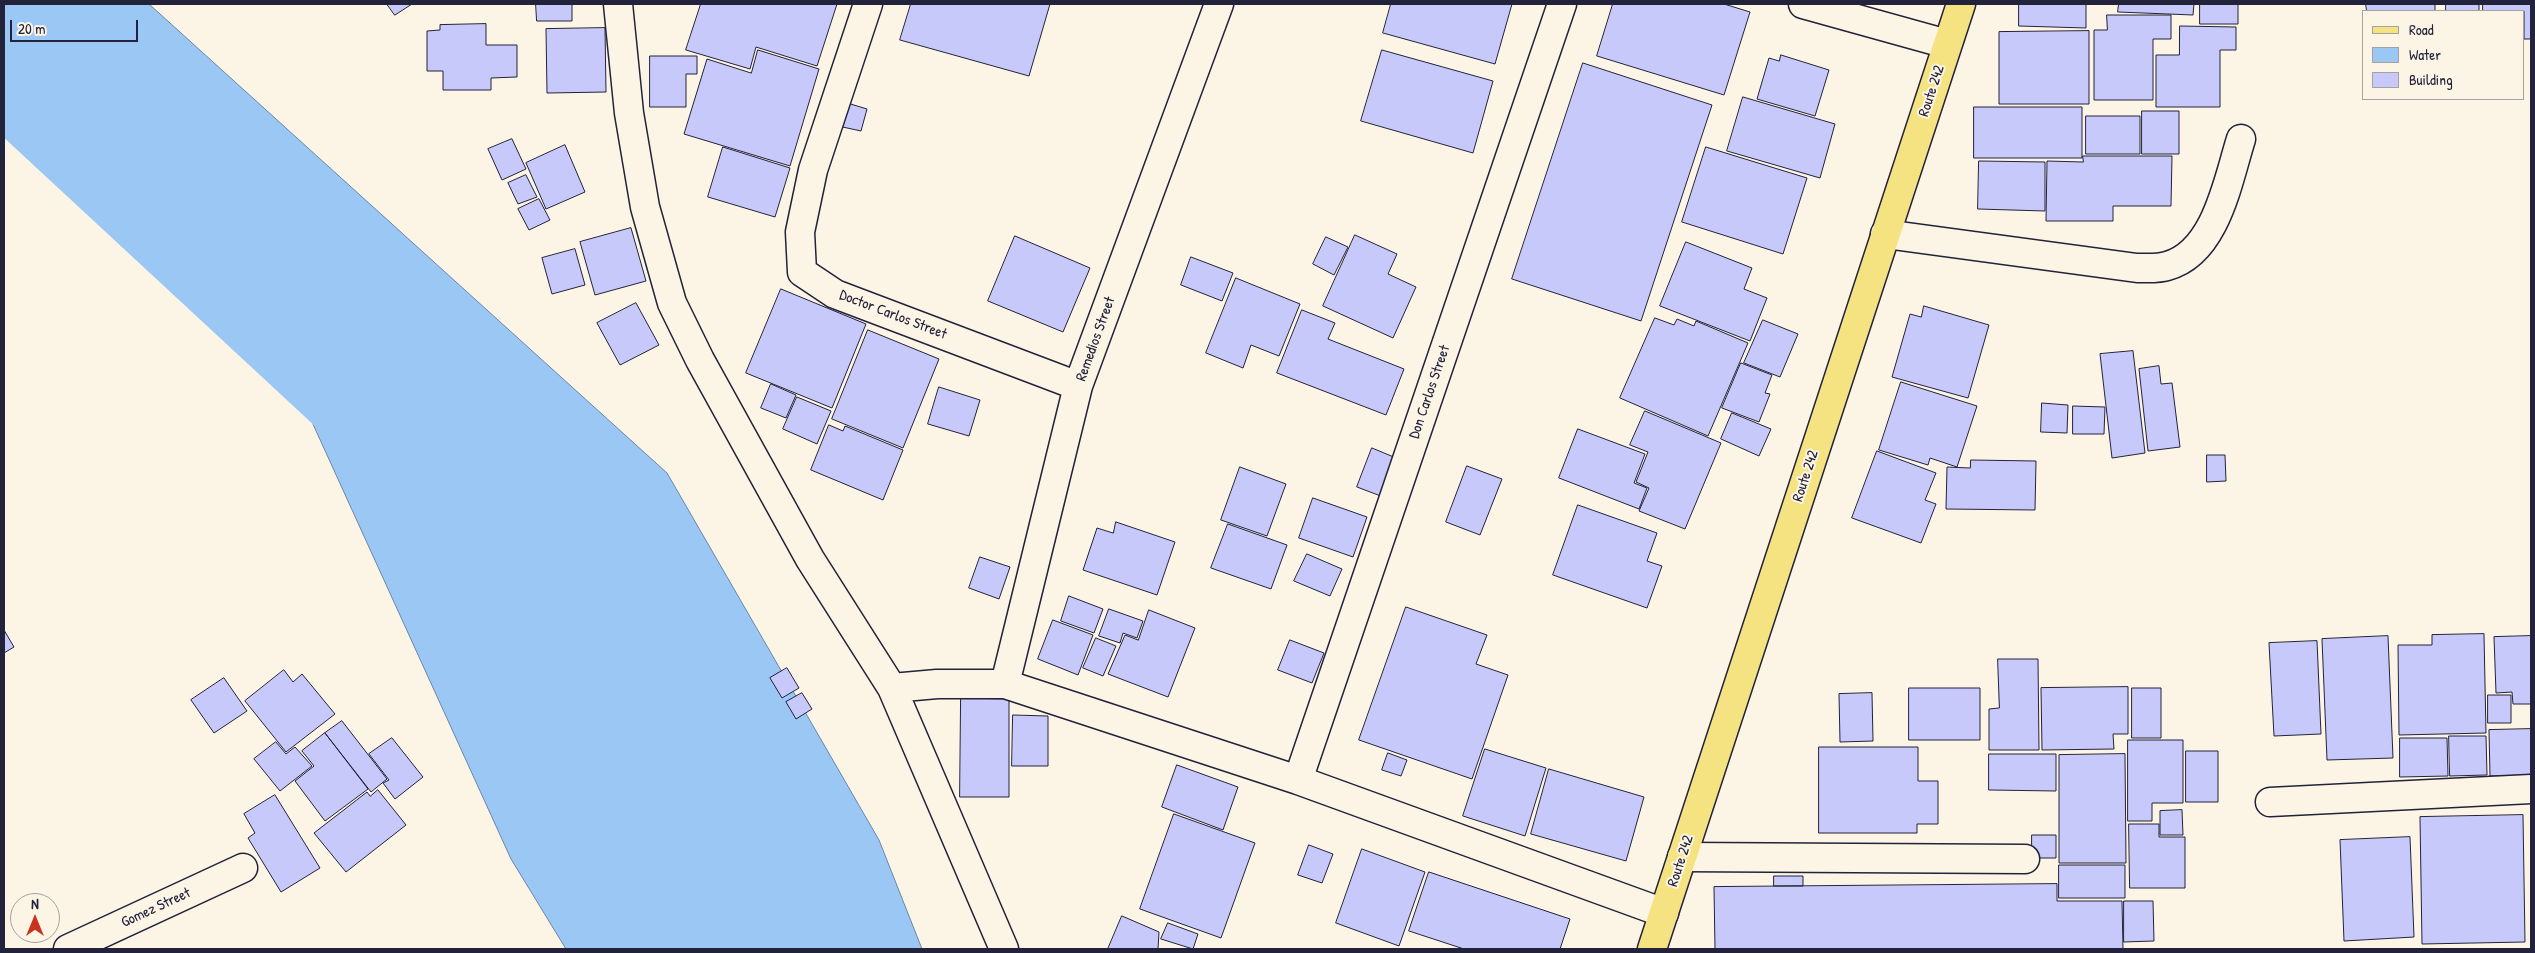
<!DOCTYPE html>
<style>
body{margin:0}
#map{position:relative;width:2535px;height:953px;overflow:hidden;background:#fcf5e5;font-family:"Patrick Hand",sans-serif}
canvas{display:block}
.frame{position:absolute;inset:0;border:5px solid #22223b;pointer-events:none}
.legend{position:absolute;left:2362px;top:10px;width:162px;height:90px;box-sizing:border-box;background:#fcf5e5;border:1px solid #a5a1a1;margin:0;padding:6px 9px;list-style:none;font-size:15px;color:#22223b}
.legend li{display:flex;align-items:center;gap:10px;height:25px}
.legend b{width:25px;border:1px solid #a5a1a1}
.north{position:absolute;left:10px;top:893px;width:50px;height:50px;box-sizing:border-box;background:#fcf5e5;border:1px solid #a5a1a1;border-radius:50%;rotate:0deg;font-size:14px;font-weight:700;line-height:20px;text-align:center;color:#22223b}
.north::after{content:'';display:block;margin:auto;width:18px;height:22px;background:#c8321e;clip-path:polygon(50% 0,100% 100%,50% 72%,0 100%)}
.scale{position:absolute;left:10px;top:20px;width:128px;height:22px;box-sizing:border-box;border:2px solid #22223b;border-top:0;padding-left:6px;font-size:15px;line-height:18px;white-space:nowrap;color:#22223b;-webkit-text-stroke:4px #fcf5e5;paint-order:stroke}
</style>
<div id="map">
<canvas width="2535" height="953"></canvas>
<div class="frame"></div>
<ul class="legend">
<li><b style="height:6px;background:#f5e382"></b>Road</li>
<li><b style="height:14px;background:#9ac7f4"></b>Water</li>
<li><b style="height:14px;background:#c8c9fb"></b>Building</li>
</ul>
<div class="north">N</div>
<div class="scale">20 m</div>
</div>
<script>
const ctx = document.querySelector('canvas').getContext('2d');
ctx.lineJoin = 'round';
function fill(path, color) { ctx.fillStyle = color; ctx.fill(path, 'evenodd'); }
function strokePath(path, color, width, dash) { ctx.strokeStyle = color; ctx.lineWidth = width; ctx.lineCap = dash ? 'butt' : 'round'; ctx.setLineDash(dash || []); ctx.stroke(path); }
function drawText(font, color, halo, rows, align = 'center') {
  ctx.font = font + ' "Patrick Hand",sans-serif'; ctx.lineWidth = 4; ctx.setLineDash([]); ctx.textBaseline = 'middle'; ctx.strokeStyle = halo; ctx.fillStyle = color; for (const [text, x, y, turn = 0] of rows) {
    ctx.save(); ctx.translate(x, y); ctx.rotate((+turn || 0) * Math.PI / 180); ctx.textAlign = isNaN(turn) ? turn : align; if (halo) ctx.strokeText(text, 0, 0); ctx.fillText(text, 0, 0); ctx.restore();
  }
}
const water = new Path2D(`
 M4 4H149L667 473 879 840 922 949H566L511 859 261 310 4 131Z`);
fill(water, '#9ac7f4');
strokePath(water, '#6a85aa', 1);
strokePath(new Path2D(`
 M4 86 348 405`), '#9ac7f4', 76);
const building = new Path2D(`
 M387 4H412L395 15Z
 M536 4H572V21H537Z
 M701 4H837L817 66 756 47 750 69 686 50Z
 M911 4H1050L1029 76 900 40Z
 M1391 4H1512L1495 64 1383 33Z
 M1613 4H1724L1750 12 1724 95 1597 56Z
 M2019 4H2086V28L2019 26Z
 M2119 4H2194L2193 15 2118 12Z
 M2200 4H2238V24H2200Z
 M2366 4H2435V11H2367Z
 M2446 4H2479V11H2446Z
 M2483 4H2531V39H2524V11H2483Z
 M2107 15H2171V39H2153V100H2094V30H2107Z
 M486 24V45H517V77L491 78V90H443V71H427V31L440 30V25Z
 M2180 26 2236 27V50H2220V107H2156V55H2179Z
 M605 28 606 92 547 93 546 29Z
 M2089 31V104H1999V32Z
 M758 50 819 69 790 166 684 134 707 59 751 73Z
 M1382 50 1493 81 1473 153 1361 121Z
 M1781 55 1829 70 1815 116 1757 99 1769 58 1779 61Z
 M650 56H697V74H686V107H650Z
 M1583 63 1712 105 1641 321 1512 279Z
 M1743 97 1835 124 1820 178 1727 151Z
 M844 102 867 109 861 131 838 126Z
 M1974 107H2082V158H1974Z
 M2142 111H2179V154H2142Z
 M2086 116H2140V154H2086Z
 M512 139 526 169 502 180 488 149Z
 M565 145 585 192 546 209 526 163Z
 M723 147 790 168 775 217 708 197Z
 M1706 147 1807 178 1783 254 1682 222Z
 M2083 156H2172L2171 206H2113V221H2046L2047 161 2083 162Z
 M1979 161 2045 162V211L1978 209Z
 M526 175 537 197 518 204 508 183Z
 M539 199 550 220 529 230 518 209Z
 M631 228 646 281 595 295 580 242Z
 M1355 235 1397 254 1388 274 1416 287 1393 338 1323 306Z
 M1015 236 1090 268 1063 332 988 301Z
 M1326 237 1348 247 1334 275 1313 264Z
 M1686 242 1752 268 1744 289 1767 298 1750 341 1660 306Z
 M575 249 585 285 552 294 542 258Z
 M1191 257 1233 273 1222 301 1181 285Z
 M1236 278 1300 304 1279 356 1251 345 1243 368 1206 353Z
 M781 289 866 324 832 408 746 373Z
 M636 303 659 345 620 365 597 323Z
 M1924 306 1989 325 1968 398 1892 377 1910 314 1921 317Z
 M1302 310 1335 323 1328 339 1404 369 1386 415 1277 373Z
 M1655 318 1674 325 1677 319 1694 326 1696 321 1748 343 1708 436 1620 398Z
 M1763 320 1798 334 1780 377 1744 363Z
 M868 330 939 359 903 448 832 419Z
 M2133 351 2145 453 2112 458 2100 354Z
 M1741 363 1772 375 1765 393 1770 394 1759 422 1722 408Z
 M2159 366 2161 384 2172 383 2180 447 2148 451 2139 369Z
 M1901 382 1977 406 1957 467 1930 458 1928 465 1879 450Z
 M771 384 796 395 786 418 761 408Z
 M939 387 980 400 969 436 928 424Z
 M797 397 831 411 817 444 783 429Z
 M2042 403 2068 405 2067 433 2041 432Z
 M2073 406 2105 407 2104 434H2073Z
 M1645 411 1721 443 1685 529 1639 511 1649 488 1636 482 1648 452 1630 445Z
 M1732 413 1771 429 1759 456 1721 439Z
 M829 425 843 431 845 426 903 450 883 500 811 470Z
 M1578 429 1645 454 1634 483 1647 488 1639 509 1559 478Z
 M1372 448 1401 460 1386 498 1357 487Z
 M1877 451 1936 473 1925 500 1936 504 1921 543 1852 518Z
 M2207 455H2225L2226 481 2207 482Z
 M1971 460 2036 461 2035 510 1946 509 1947 467 1970 468Z
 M1467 466 1502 479 1480 535 1446 522Z
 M1240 467 1286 484 1267 536 1221 520Z
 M1313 498 1367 517 1353 557 1299 538Z
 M1578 505 1657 533 1647 561 1662 566 1647 608 1553 575Z
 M1116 522 1175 542 1157 595 1083 570 1097 528 1113 533Z
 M1228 524 1287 545 1271 589 1211 568Z
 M1307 554 1342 569 1330 596 1294 581Z
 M980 557 1010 567 999 599 969 588Z
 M1069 596 1103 609 1094 633 1061 621Z
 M1406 607 1487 635 1476 664 1508 675 1472 779 1359 740Z
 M1109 609 1143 621 1137 638 1123 633 1120 643 1099 636Z
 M1149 610 1195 628 1168 697 1108 674 1125 635 1138 640Z
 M1053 620 1093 635 1078 675 1038 659Z
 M4 630 14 647 4 653Z
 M2484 634 2486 733 2399 735 2398 645H2432V635Z
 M2388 636 2393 758 2327 760 2322 639Z
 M2531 636V704H2513L2512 692 2496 693 2494 637Z
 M1096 638 1116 646 1103 676 1083 668Z
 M1290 640 1324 653 1312 683 1278 670Z
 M2317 641 2321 734 2274 736 2269 643Z
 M1998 659H2038L2039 750H1989V709L1999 708Z
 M787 668 799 688 782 698 770 678Z
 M284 670 293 682 302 674 335 714 286 752 245 701Z
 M224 678 247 711 214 733 191 700Z
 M2128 687V734H2113L2114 749 2042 750 2041 688Z
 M1909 688H1980V740H1909Z
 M2132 688H2161V738H2132Z
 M802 693 812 709 796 719 786 702Z
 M1872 693 1873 741 1840 742 1839 694Z
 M2488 695H2511V723H2488Z
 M961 698 1009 699V797H960Z
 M1013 715 1048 716V766H1012Z
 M342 721 387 779 371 792 325 733Z
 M2531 729V775L2490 776 2489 730Z
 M325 733 368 789 325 821 295 781 314 766 302 751Z
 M2449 736H2486L2487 775 2450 776Z
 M392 738 423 777 395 799 383 783 389 780 369 754Z
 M2400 738H2447L2448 776 2400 777Z
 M2128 740H2183V803H2152V821H2128Z
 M276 742 286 754 295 747 312 766 280 791 254 759Z
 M1819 747H1918V781H1938V824H1917V833H1819Z
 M1485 749 1546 768 1525 836 1463 816Z
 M2186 751H2218V802H2186Z
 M1388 753 1407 760 1401 776 1382 770Z
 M1989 754H2056V791L1989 790Z
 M2125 754 2126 863H2059V755Z
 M1177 765 1238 787 1223 830 1162 807Z
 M1549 769 1644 797 1626 861 1531 834Z
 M378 790 406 825 346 872 314 833 367 792 370 796Z
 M275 795 320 868 281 892 248 838 255 833 244 814Z
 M2182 810 2183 835H2160V811Z
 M1174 814 1255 843 1221 938 1140 909Z
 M2523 815 2525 942 2422 944 2420 817Z
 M2129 824H2159V837H2185V888H2130Z
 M2032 835H2056V858H2032Z
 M2410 837 2414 937 2344 941 2340 840Z
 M1309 845 1333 854 1322 883 1298 875Z
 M1362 849 1425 872 1399 946 1336 923Z
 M2059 865H2125V898H2059Z
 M1429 872 1570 919 1560 949H1464L1409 931Z
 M1774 876H1803V886H1774Z
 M2057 884V901H2122L2123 949H1715L1714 887Z
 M2124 901H2153L2154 941 2124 942Z
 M1122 916 1159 932 1158 949H1108Z
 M1168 923 1198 934 1193 949 1161 939Z`);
fill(building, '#c8c9fb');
strokePath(building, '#22223b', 1);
const minor = new Path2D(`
 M618 4 629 113 645 207 672 303 700 360 810 559 892 688 1004 949
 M868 4 813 170 800 232 802 272 835 294 1078 386
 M1803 4 1947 44
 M1885 234 2137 268C2146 268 2158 269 2167 266 2216 253 2228 180 2241 139
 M1005 684 1078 386 1219 4
 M892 688 937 684H1005L1298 780 1664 913
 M1298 780 1562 4
 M2270 802 2531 789
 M1682 857 2025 859
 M68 949 243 868`);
const primary = new Path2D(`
 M1652 949 1961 4`);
strokePath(minor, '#22223b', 31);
strokePath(primary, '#22223b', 31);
strokePath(minor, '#fcf5e5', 28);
strokePath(primary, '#f5e382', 28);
drawText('15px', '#22223b', '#fcf5e5', [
 ["Route 242",1932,91,-72],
 ["Doctor Carlos Street",893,315,21],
 ["Remedios Street",1096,339,-70],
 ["Don Carlos Street",1430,392,-71],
 ["Route 242",1806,476,-72],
 ["Route 242",1681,861,-72],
 ["Gomez Street",156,908,-25]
]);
</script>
